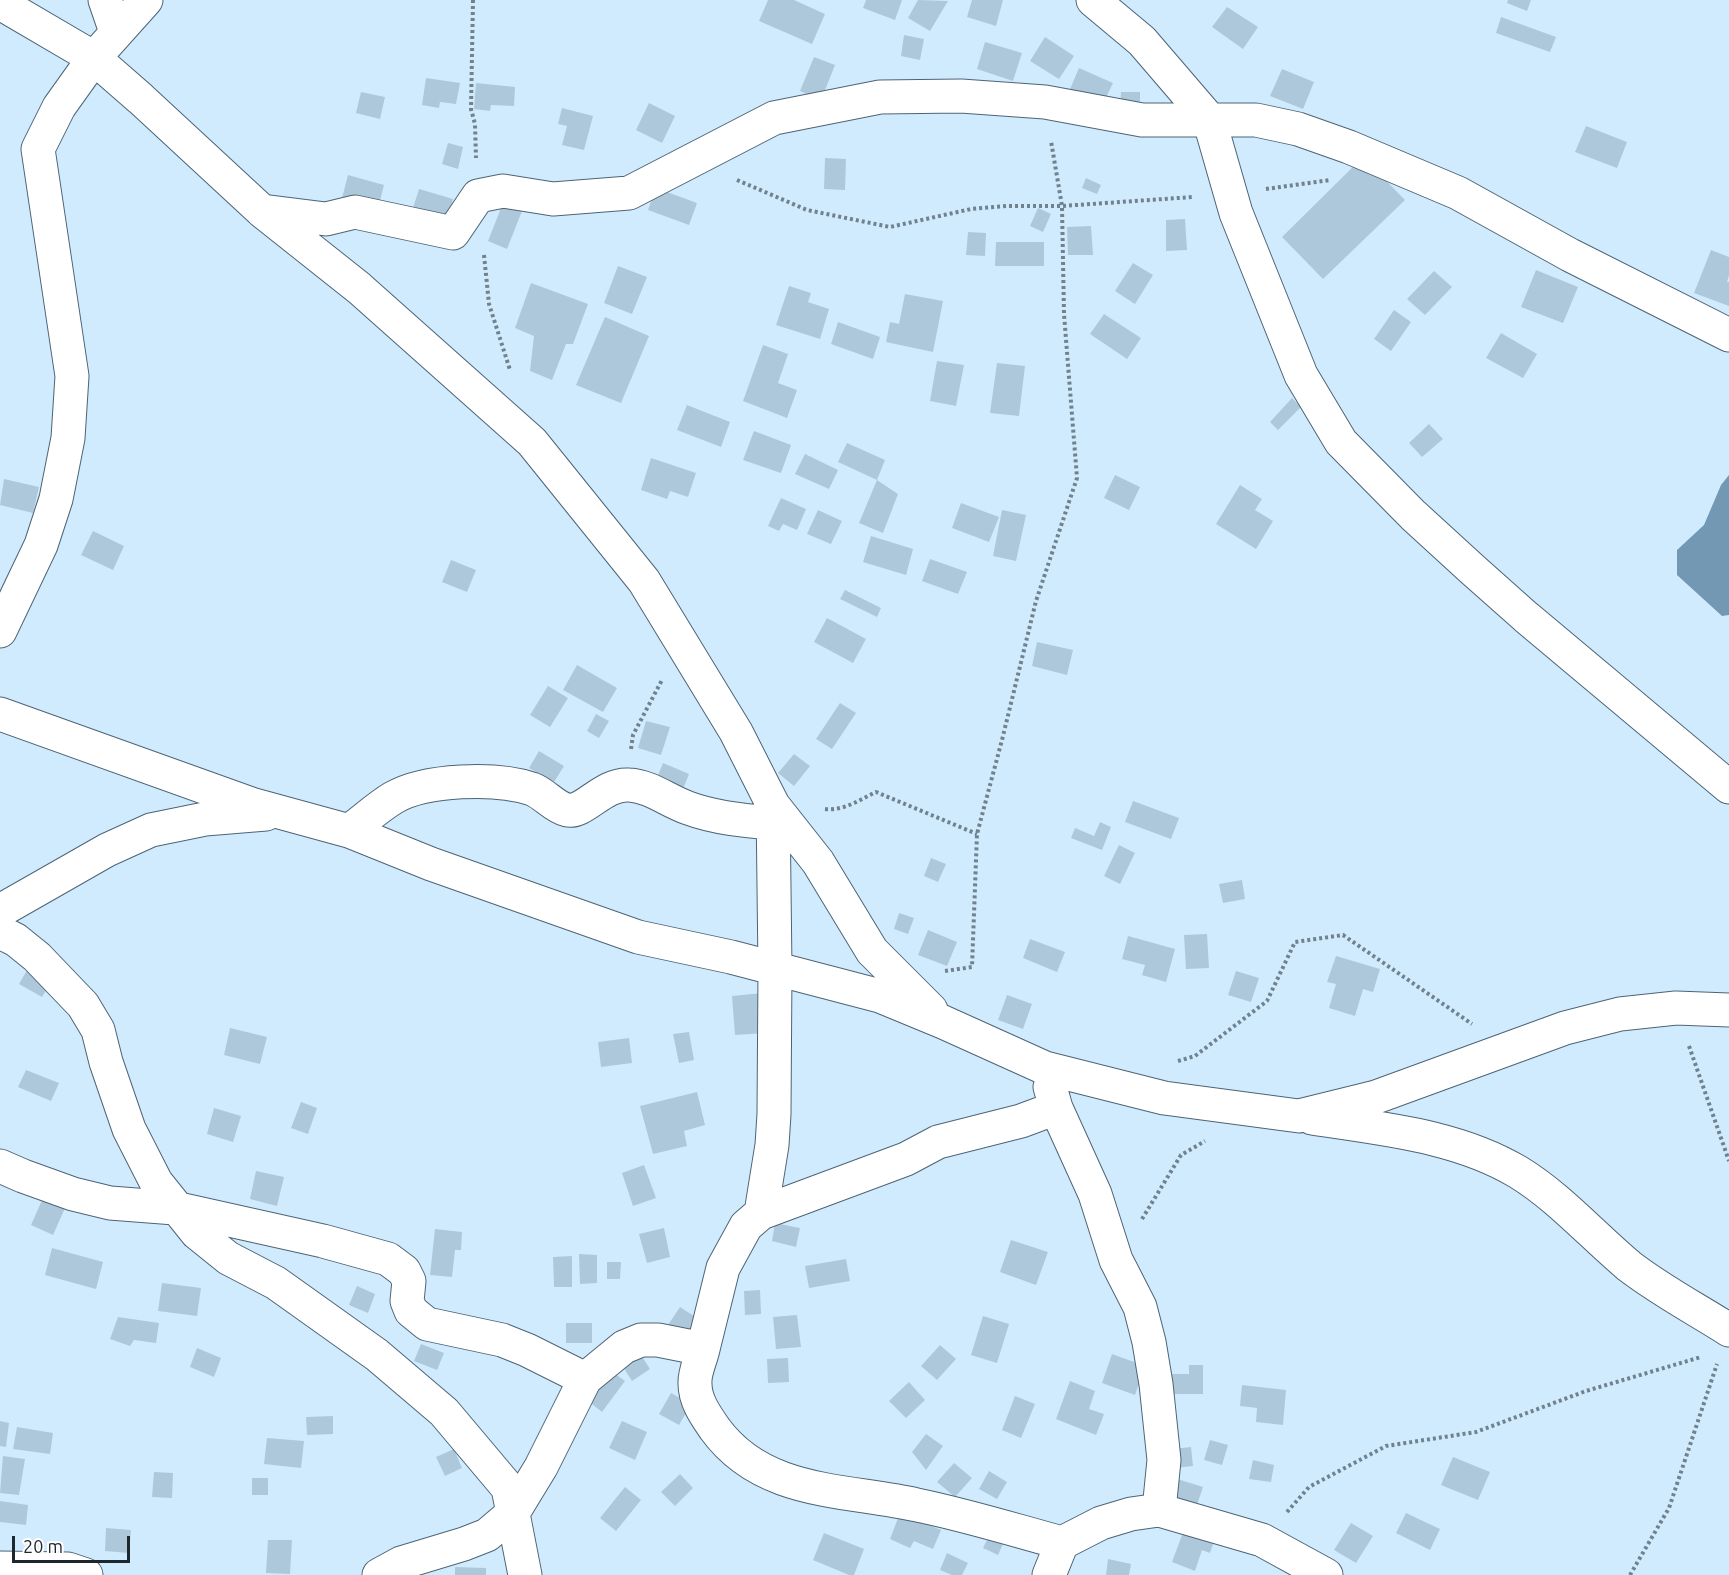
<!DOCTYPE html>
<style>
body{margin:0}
#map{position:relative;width:1729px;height:1575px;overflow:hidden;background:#d1ebfe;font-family:Ubuntu,sans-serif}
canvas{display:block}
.scale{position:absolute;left:12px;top:1536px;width:118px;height:27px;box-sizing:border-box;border:3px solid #1d272e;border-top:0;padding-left:8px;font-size:18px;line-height:21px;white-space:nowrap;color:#1d272e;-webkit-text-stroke:4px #fff;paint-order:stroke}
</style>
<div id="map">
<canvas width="1729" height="1575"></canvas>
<div class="scale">20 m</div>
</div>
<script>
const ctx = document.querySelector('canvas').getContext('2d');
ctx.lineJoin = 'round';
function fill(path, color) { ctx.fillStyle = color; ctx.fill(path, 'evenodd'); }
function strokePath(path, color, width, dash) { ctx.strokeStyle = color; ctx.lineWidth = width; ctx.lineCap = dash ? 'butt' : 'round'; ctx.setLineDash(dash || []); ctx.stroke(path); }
fill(new Path2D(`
 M1729 475V615L1722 616 1677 575V550L1704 525 1721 485Z`), '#7398b3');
fill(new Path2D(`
 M768 0H794L825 14 812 44 759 21Z
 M866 0H902L895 20 863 8Z
 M918 0 948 1 930 31 908 18Z
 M972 0H1003L996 26 967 17Z
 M1508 0H1531L1527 11 1507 3Z
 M1227 7 1258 27 1243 49 1212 27Z
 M1501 17 1556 37 1550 52 1496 33Z
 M904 35 924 39 920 60 901 56Z
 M1045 37 1074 56 1059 79 1030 61Z
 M985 42 1022 53 1013 81 977 69Z
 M814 57 835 65 821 100 800 91Z
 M1079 68 1113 83 1103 104 1070 89Z
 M1282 69 1314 82 1303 109 1270 96Z
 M426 78 460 83 456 104 440 102 439 108 422 105Z
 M476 83 515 87 514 106 491 105 490 111 474 109Z
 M361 92 385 97 380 119 356 113Z
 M1121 92H1140V111L1120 110Z
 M649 103 675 116 662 143 636 130Z
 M562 108 593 116 584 150 562 145 567 126 558 124Z
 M1586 126 1627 142 1617 168 1575 152Z
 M448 143 463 147 458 169 442 164Z
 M1363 157 1405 200 1323 279 1282 237Z
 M825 158 846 159 845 190 824 189Z
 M348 175 384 185 378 208 342 198Z
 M1086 178 1101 185 1097 194 1082 188Z
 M656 188 697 203 689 225 648 210Z
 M419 189 453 199 448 218 413 208Z
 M505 198 524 206 507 249 488 241Z
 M1038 208 1051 214 1043 232 1030 226Z
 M1185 219 1187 250 1166 251V220Z
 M1091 226 1093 255H1068L1067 227Z
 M968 232 986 233 985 256 966 255Z
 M996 242H1044V266H995Z
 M1711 250 1729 257V275L1727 282H1729V306L1694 293Z
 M1133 263 1153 275 1135 304 1115 291Z
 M618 266 647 277 632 314 604 303Z
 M1536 270 1578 287 1563 323 1521 307Z
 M1434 271 1452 287 1425 315 1407 299Z
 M531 283 588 304 573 344H566L552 380 530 371 534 336 515 328Z
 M789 286 811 293 808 302 829 309 820 339 776 325Z
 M905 294 943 301 933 352 886 342 890 322 899 324Z
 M1394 310 1411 322 1391 351 1374 339Z
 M1104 314 1141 338 1127 359 1090 334Z
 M605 317 649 336 621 403 576 385Z
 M838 322 880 337 873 359 831 344Z
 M1501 333 1537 354 1523 378 1486 358Z
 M763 345 788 354 778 383 797 390 787 418 743 401Z
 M937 361 964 365 956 406 930 401Z
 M997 363 1025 366 1019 416 990 413Z
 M1292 398 1301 407 1278 430 1270 422Z
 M687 405 730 422 721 447 677 430Z
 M1429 424 1443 439 1422 457 1409 443Z
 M754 431 791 445 781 473 743 460Z
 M847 443 885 460 877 480 838 462Z
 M805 454 838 470 829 489 795 474Z
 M651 458 696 473 688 497 670 491 667 499 641 490Z
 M1115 475 1140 487 1129 510 1104 498Z
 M4 479 39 487 33 513 0 505Z
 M877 480 898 494 883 533 859 523Z
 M1240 485 1262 499 1255 510 1273 521 1256 549 1216 524Z
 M781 498 806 509 797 530 783 524 779 531 768 526Z
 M961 503 999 517 989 542 952 528Z
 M818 510 842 521 831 544 807 534Z
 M1002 510 1026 515 1016 561 993 556Z
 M93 531 124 546 113 570 81 555Z
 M871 536 913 549 906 575 863 562Z
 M930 559 967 572 958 594 922 581Z
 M451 560 476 570 467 592 442 582Z
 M845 590 881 608 877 617 840 599Z
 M827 618 866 639 853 663 814 642Z
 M1037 642 1073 650 1067 675 1032 666Z
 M577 665 617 688 603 712 563 690Z
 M548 686 568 698 550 727 530 715Z
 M840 703 856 713 832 749 816 739Z
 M596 714 609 721 599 738 587 731Z
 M646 721 670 727 661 755 638 748Z
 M539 751 564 766 554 782 529 768Z
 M794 754 810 766 794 786 778 773Z
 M663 763 689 774 681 794 655 783Z
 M1133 801 1179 818 1171 839 1125 822Z
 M1100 822 1111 827 1102 850 1071 838 1075 828 1094 836Z
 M1119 845 1135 853 1120 884 1104 876Z
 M931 858 946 864 938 882 924 876Z
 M1242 880 1245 899 1223 903 1219 884Z
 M899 913 914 918 908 934 894 929Z
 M928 930 957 942 947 966 918 955Z
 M1207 934 1209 968 1186 969 1184 935Z
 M1128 936 1175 949 1166 982 1142 975 1145 965 1122 959Z
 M1030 939 1065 952 1057 972 1023 958Z
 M1336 956 1380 969 1373 992 1363 989 1355 1016 1329 1008 1336 984 1327 982Z
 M30 965 53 979 42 997 19 984Z
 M1236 971 1259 978 1251 1002 1228 995Z
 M763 993 766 1033 735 1035 732 996Z
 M1007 995 1032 1004 1023 1029 998 1020Z
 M230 1028 267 1037 260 1064 224 1055Z
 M689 1032 694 1060 679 1063 673 1034Z
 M629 1038 632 1063 601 1067 598 1042Z
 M26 1070 59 1083 51 1101 18 1087Z
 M697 1092 705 1125 684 1131 687 1146 653 1154 640 1106Z
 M301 1102 317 1108 308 1134 291 1128Z
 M214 1108 241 1116 233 1142 207 1134Z
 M644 1165 656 1198 633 1206 622 1173Z
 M256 1171 284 1177 277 1206 250 1199Z
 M43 1198 65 1208 53 1235 31 1225Z
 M775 1223 800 1228 796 1247 772 1241Z
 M664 1228 670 1257 647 1263 639 1234Z
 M435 1229 462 1232 461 1250H455L452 1277 430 1275Z
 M1011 1240 1048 1252 1036 1285 1000 1272Z
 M52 1248 103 1262 96 1289 45 1275Z
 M579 1254 597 1255V1283L580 1284Z
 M572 1256V1287H554L553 1257Z
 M846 1259 850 1281 809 1288 805 1266Z
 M607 1262H621L620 1279H607Z
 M162 1283 201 1288 197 1316 158 1311Z
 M357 1286 375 1294 368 1313 349 1305Z
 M760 1290 761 1314 745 1315 744 1291Z
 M680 1307 697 1318 686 1336 668 1325Z
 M797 1315 801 1347 776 1349 773 1317Z
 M983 1316 1009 1324 997 1363 971 1355Z
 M118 1317 159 1323 156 1343 134 1340 130 1346 110 1339Z
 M566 1323H592V1343H566Z
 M421 1344 444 1353 437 1370 414 1361Z
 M940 1345 956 1359 937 1380 921 1366Z
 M197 1348 221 1358 214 1377 190 1367Z
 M1112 1354 1145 1366 1135 1395 1102 1383Z
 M641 1355 650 1369 632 1381 623 1367Z
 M788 1358 789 1382 768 1383 767 1359Z
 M1189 1365H1203V1394H1171L1170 1374H1189Z
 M611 1371 625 1381 602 1412 588 1401Z
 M1070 1381 1095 1391 1089 1409 1104 1414 1096 1435 1056 1419Z
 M909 1382 925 1400 906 1418 889 1401Z
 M1242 1385 1286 1390 1283 1425 1256 1422 1257 1408 1240 1406Z
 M671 1393 691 1404 679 1425 659 1414Z
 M1015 1396 1035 1404 1021 1438 1002 1430Z
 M333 1416V1434L307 1435 306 1417Z
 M0 1421 9 1423 6 1447 0 1446Z
 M622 1421 647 1432 635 1460 609 1448Z
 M17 1427 53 1433 50 1454 13 1449Z
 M926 1434 943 1446 926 1470 912 1452Z
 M267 1438 304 1441 301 1468 264 1464Z
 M1210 1440 1228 1445 1222 1465 1204 1460Z
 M1191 1447 1193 1466 1175 1468 1173 1449Z
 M454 1449 462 1468 445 1476 436 1457Z
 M3 1456 25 1459 19 1495 0 1493Z
 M1453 1457 1490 1472 1478 1500 1441 1485Z
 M1253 1460 1274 1465 1271 1482 1249 1479Z
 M954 1463 972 1478 955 1497 937 1482Z
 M989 1471 1007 1482 997 1499 979 1489Z
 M154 1472 173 1473 172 1498 152 1497Z
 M680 1474 693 1488 675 1506 661 1492Z
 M252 1478H268V1495H252Z
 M1174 1478 1203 1487 1196 1508 1167 1497Z
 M625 1487 641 1500 616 1531 600 1518Z
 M0 1501 28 1505 26 1525 0 1522Z
 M900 1513 941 1530 933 1549 914 1541 910 1548 890 1539Z
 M1406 1513 1440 1529 1430 1550 1396 1533Z
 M1351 1523 1373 1536 1356 1563 1334 1550Z
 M994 1526 1008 1533 998 1555 983 1548Z
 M1185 1527 1215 1538 1210 1553 1202 1550 1195 1571 1172 1562Z
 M106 1528 131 1530 129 1553 105 1551Z
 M824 1533 864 1549 854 1575H849L813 1560Z
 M268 1540H292L290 1574 266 1573Z
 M947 1553 968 1563 962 1575H952L940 1570Z
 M1108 1559 1131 1564 1129 1575H1106Z
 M455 1567 486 1568V1575H455Z`), '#aec8db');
const minor = new Path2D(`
 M105 0 116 32
 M1093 0 1142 41 1209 119 1236 213 1301 375 1341 442 1413 515 1472 569 1526 617 1729 787
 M0 3 94 58 141 99 262 211 359 288 532 442 644 581 736 732 773 805 818 862 872 951 931 1010
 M262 211 326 219 355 212 453 233 478 196 503 191 553 199 629 193 774 118 880 97 961 96 1045 102 1142 120H1256L1298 129 1349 147 1458 193 1570 255 1729 335
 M0 631 41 545 56 499 68 438 72 376 38 149 59 107 94 58 146 0
 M0 714 254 805 349 831 431 864 638 937 731 957 880 996 943 1022 1045 1068 1164 1098 1299 1116 1376 1097 1565 1028 1620 1014 1676 1008 1729 1010
 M349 831C364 820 378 807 393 798 425 779 497 777 532 789 545 794 554 807 567 810 584 814 603 783 629 785 650 786 668 801 688 808 715 818 745 821 773 823
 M0 911 107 850 151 830 205 819 266 814
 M0 932 16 940 37 957 83 1005 98 1030 106 1062 129 1129 156 1182 197 1233 228 1258 276 1283 377 1355 444 1412 508 1488 525 1575
 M1050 1087 1056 1108 1095 1194 1116 1260 1140 1307 1149 1342 1156 1384 1164 1460 1159 1510 1262 1540 1326 1575
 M1312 1118C1381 1129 1456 1135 1518 1172 1559 1197 1592 1235 1629 1266 1660 1290 1696 1309 1729 1330
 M0 1166 23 1176 73 1194 110 1203 175 1208 323 1241 388 1259 404 1271 409 1281 407 1301 411 1311 427 1324 502 1340 527 1350 585 1379
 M761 1213 772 1145 774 1114 775 969 773 805
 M703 1349C701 1359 694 1373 695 1384 695 1401 706 1416 715 1429 763 1495 845 1489 917 1505 966 1515 1014 1530 1062 1543
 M0 1568 68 1569 86 1575
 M379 1575 401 1563 464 1544 487 1535 513 1513 541 1467 585 1379 624 1347 641 1340H658L703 1349 723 1268 746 1226 761 1213 906 1159 938 1142 1021 1121 1056 1108
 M1049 1575 1062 1543 1101 1523 1131 1514 1159 1510`);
strokePath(minor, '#4d6475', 35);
strokePath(new Path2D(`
 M473 0 471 109 475 124 476 158
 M737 180 807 210 890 227 971 209 1007 206H1062L1193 197
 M1266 189 1330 180
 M484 255 489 304 510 370
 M631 749 633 735 662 680
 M825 809C844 811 859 800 876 792L977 834
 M945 971 972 967 977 834 1002 740 1036 601 1077 478 1064 314 1062 206 1051 141
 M1689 1046 1729 1161
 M1178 1061 1195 1056 1267 1001 1295 942 1343 935 1472 1024
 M1142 1219 1181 1155 1205 1141
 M1287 1512 1309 1487 1386 1446 1476 1432 1586 1391 1701 1357
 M1630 1575 1669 1508 1717 1364`), '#70828e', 4, [3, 3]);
strokePath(minor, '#fff', 33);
</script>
